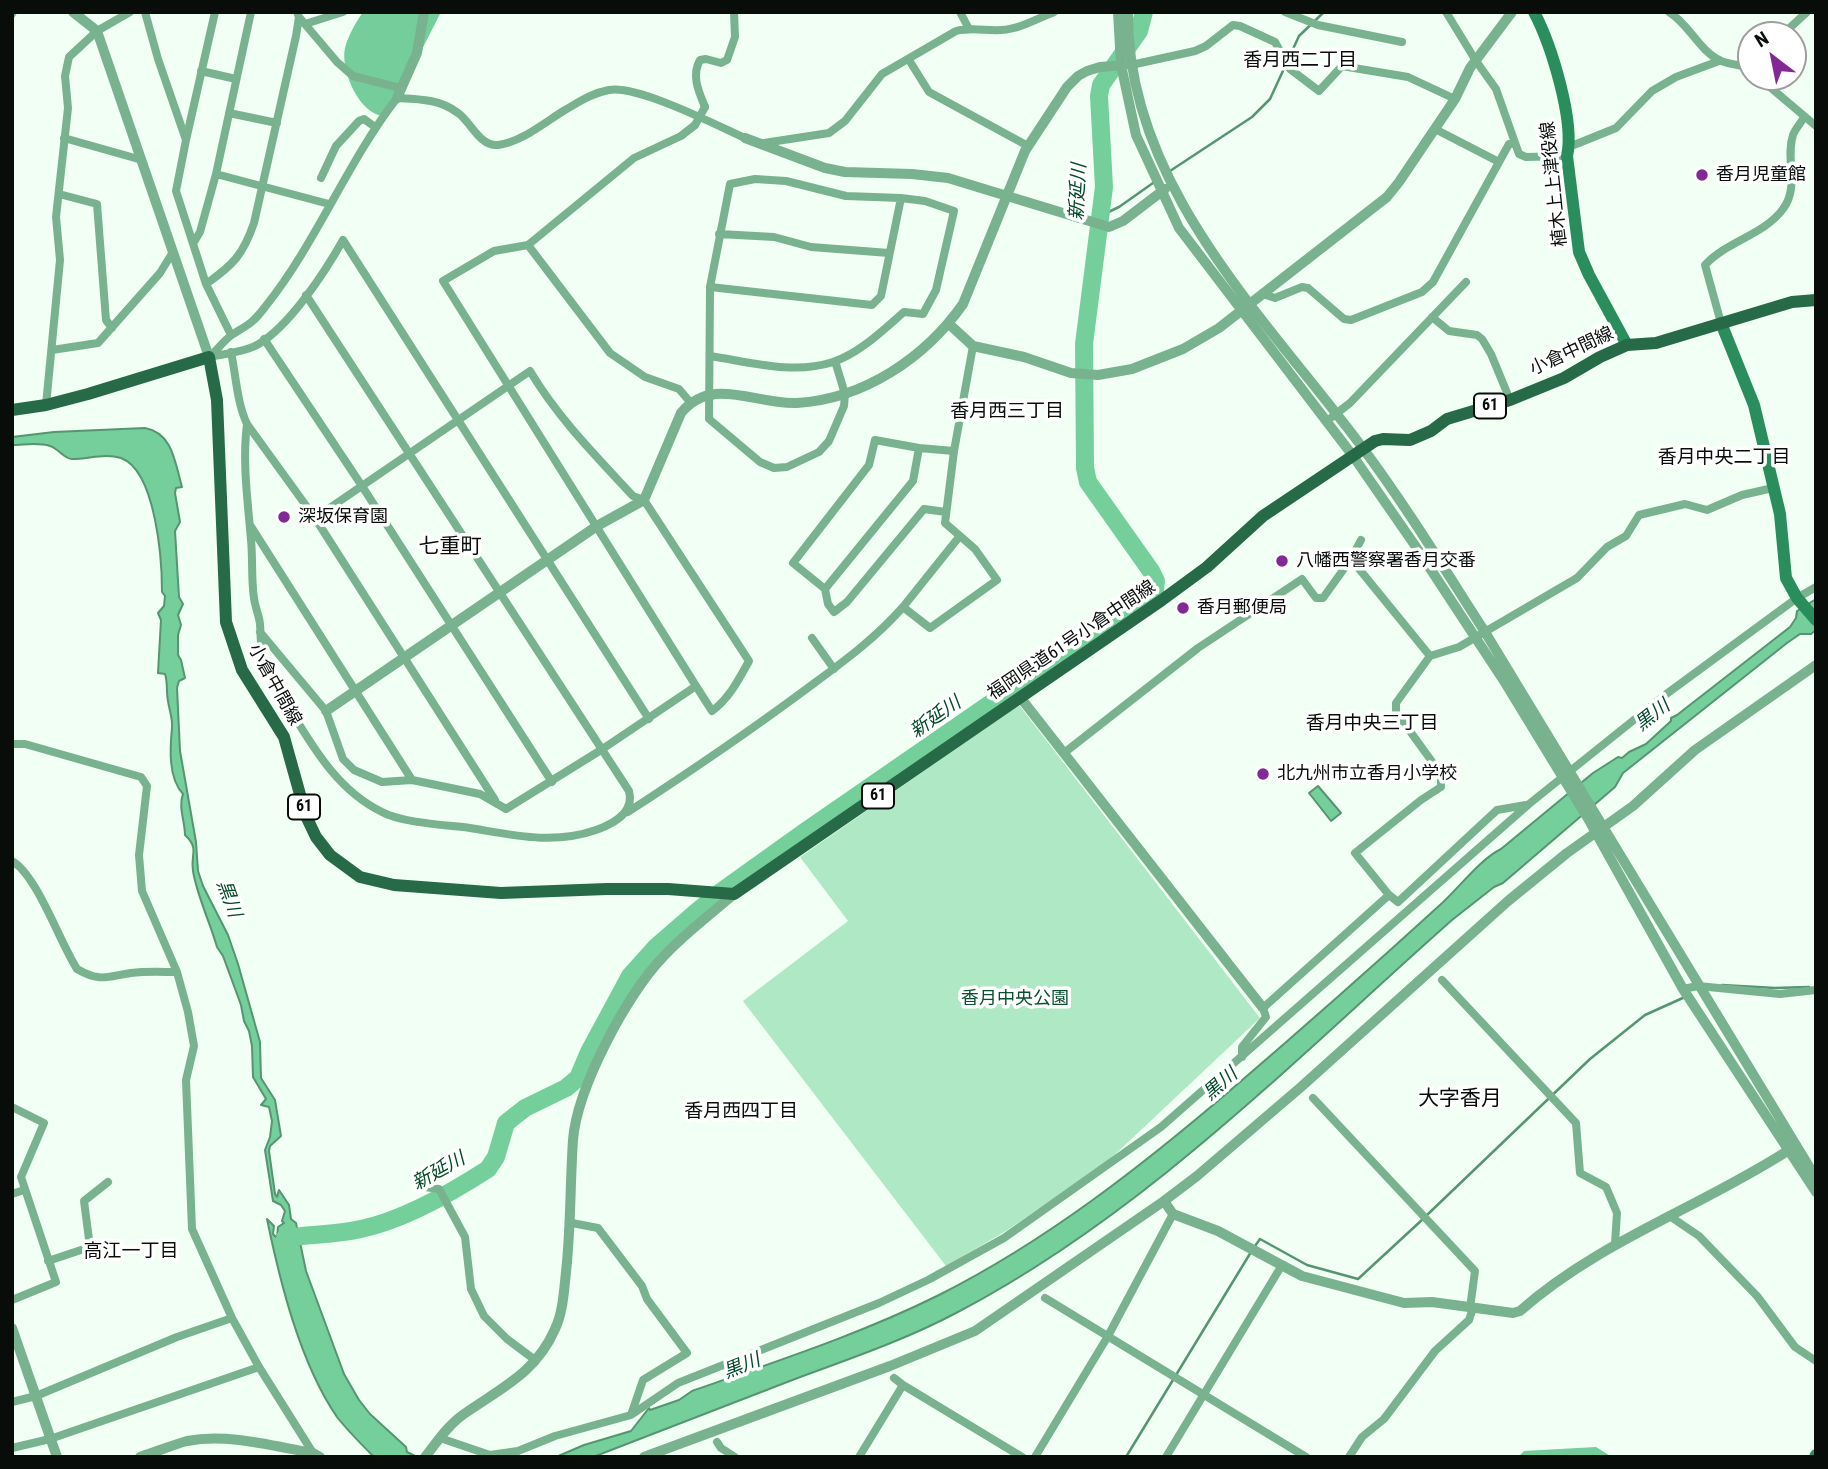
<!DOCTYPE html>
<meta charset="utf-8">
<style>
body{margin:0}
#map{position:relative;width:1828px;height:1469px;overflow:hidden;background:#f1fff5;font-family:"Roboto Condensed",sans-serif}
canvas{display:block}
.frame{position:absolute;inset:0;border:14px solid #090d0a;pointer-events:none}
.north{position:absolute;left:1737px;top:21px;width:70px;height:70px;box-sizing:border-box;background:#fff;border:2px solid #9d9e9d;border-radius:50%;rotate:328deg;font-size:19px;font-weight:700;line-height:28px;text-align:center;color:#090d0a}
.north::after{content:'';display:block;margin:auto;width:24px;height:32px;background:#822996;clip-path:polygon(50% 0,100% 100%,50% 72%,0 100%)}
</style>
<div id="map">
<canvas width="1828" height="1469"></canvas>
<div class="frame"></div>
<div class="north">N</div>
</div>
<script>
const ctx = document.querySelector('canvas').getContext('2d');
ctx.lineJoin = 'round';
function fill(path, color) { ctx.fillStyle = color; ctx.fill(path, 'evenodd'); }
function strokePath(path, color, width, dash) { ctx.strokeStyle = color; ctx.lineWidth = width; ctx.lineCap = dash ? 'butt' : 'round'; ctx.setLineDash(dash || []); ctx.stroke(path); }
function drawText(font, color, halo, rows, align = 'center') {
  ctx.font = font + ' "Roboto Condensed","Noto Sans JP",sans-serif'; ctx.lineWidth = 7; ctx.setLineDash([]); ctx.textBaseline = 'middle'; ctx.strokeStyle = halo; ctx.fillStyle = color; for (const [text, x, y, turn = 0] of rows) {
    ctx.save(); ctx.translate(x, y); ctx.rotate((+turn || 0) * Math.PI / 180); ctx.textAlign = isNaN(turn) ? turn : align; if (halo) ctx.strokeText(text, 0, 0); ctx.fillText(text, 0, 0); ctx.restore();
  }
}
fill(new Path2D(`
 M1019 705 1260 1018 1108 1161 1006 1231 946 1266 743 1001 848 921 800 857Z`), '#aee8c4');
fill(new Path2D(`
 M363 12H441L388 116C361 119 340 71 345 48 348 36 356 22 363 12Z
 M1596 1447 1612 1457H1518L1524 1451Z`), '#74cd9a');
const water = new Path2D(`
 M145 428C173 433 175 463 182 487L176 488 175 493 180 522 175 531 179 597 183 604 178 615 181 625 178 635V655L181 660 185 678 179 681 177 688 180 751 196 842 198 871 203 886 228 935 238 964 260 1042 261 1078 275 1100 281 1136 270 1146 269 1151 275 1194 277 1197 279 1190 289 1205 291 1219 296 1223 306 1271 344 1374 359 1400 370 1414 406 1447 407 1452 417 1457H374C361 1444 348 1431 337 1417 300 1363 280 1282 267 1219L274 1226 273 1234 277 1238 278 1227 284 1223 282 1221 285 1211 281 1205 273 1201 265 1150 270 1137 272 1121 269 1107 261 1105 266 1099 253 1077 252 1046 249 1031 244 1021 241 1005 223 956 217 947C210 922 197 896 193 871 190 854 200 849 185 835 185 822 178 806 183 794 168 778 170 748 172 728 173 719 169 709 168 701 166 691 168 683 165 674L158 673 161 620 158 613 164 606 165 596 162 592C162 560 156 471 121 458 105 453 89 459 72 459 64 459 58 448 50 446 38 442 24 445 12 445V437L54 432Z
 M1816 599V630L1811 634H1800L1787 643 1623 773 1615 787 1503 883 1494 887 1452 920C1295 1059 1144 1215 956 1313 905 1340 849 1359 795 1379 728 1405 661 1431 593 1457H556L584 1445 631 1431 649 1408 650 1410 679 1400 692 1391C774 1362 861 1334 939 1295 1046 1241 1142 1166 1233 1088 1303 1028 1372 967 1440 905 1459 888 1479 860 1501 849L1593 773 1618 757 1622 758 1629 752 1646 744 1671 721V718L1677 715 1790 627 1796 618 1797 611Z
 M1318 786 1341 813 1331 821 1309 793Z`);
fill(water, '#75cf9b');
strokePath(water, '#559570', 2);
strokePath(new Path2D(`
 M1170 171 1252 117 1270 99 1299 36 1324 12
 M1102 215 1119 207 1153 183
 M1722 985 1775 988 1809 987
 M1427 1215 1590 1059 1645 1015 1685 997
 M1255 1246 1260 1239 1307 1265 1358 1279 1423 1219
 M1126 1457 1251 1252`), '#559570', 2.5);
strokePath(new Path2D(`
 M285 1238C311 1234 336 1235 361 1229 403 1220 451 1193 488 1169L496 1157 506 1123 525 1108 566 1088 578 1078 589 1052 630 976 656 947 694 914 722 891 803 833 1155 590 1156 581 1151 571 1088 482 1085 468 1084 344 1104 187 1099 96 1101 85 1139 31 1144 12`), '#75cf9b', 18);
strokePath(new Path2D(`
 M145 12 158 59 186 140 215 12
 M960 12 969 29
 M1285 12 1318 25 1402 42
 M1446 12 1476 61 1496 89 1519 154 1526 157 1567 156
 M1669 12C1689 24 1699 51 1721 61 1729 64 1739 65 1748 67L1751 70
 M12 14 13 12
 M299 17 337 62 353 76 400 88
 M305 24 343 12
 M1782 35 1807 12
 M909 60 929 92 1028 146
 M1131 65 1195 51 1206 46 1233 25 1240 26 1275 42 1290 69 1319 91 1342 66 1408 77 1455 99
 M201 71 236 79
 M1758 77 1816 126
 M705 107C699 92 691 76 700 60L706 59 721 63 727 60 735 37 734 12
 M229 113 277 123
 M1435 129 1499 162
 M64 138 142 160
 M186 140 176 191 206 284 231 335
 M764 143 829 133 845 121 882 74 956 31C971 27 986 31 1001 30 1019 29 1037 19 1054 12
 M1569 147 1616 128 1652 91 1676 77 1719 61
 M216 174 329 204
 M321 178 336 146 359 121 364 119 375 127
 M59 194 97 204 106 320 112 328
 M719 234 774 237 811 247 889 253
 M194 242 200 232 216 174 251 12
 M528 245 610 353 645 377 679 389 690 402
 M206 284C233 265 243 255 254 223L296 36 299 17 297 12
 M710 287 872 305 881 296 901 198
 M1263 294 1275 298 1302 287 1308 288 1344 319 1351 320 1422 292 1433 282 1509 144 1515 143
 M1432 317 1449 331 1477 335 1482 339 1491 354 1510 400
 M1721 323 1705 265C1727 241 1764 235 1783 209 1800 187 1785 158 1793 135 1795 129 1801 123 1804 117
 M264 339 362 486 552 782
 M52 350 98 343 160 273 173 252
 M231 352C236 376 237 403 247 424L315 518 495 800
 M710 356C750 362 793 375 833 362 860 353 883 330 904 312L923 314 936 290 954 211 925 201 901 198 846 196 786 181 755 179 730 184 710 287 709 419 760 462 774 468 787 467 819 452 829 441 844 406 845 394 835 361
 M209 357C224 354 244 352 257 345 289 327 325 272 343 240L649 719
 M210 357C217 350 224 340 233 334 248 325 253 323 265 307 317 242 346 164 397 98 418 99 440 99 458 113 471 122 480 147 498 145 522 142 545 122 565 110 579 102 592 93 609 90 638 85 716 125 745 138
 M46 405 60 260 56 217 68 108 65 76 69 57 97 31 130 12
 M1332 417 1350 403 1466 282
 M247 424C242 463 248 502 251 540 253 559 251 579 254 598 255 607 259 615 260 624 261 637 260 648 264 660 271 680 283 699 294 716 317 754 341 792 382 812 402 823 447 825 470 828 513 835 553 845 596 830 613 824 635 813 629 791L306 295
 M946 512 924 509 847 602 834 612 828 604 825 589 913 481 919 448 954 451
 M315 518 530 371C558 418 596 456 633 496L644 500 749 661C739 679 729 699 712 711L696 686 443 281 494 251 528 245 634 158 681 136 695 125
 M250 525 412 780
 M1351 559 1430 656
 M825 589 793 563 869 465 875 440 919 448
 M903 607 959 537
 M260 632 326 711 343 759 354 770 382 782 412 780 480 794 506 809 601 750 696 686
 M812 638 834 669
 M12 744H25L141 777 147 786 139 855 142 891 177 972 188 1012 194 1046 186 1080 192 1229 232 1318 259 1367 313 1453
 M1064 753 1198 648 1302 579 1316 598H1323L1351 559 1361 540
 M1526 805 1497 810 1398 902 1389 895 1355 853 1421 800 1441 787V774L1396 712V703L1430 656 1459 647 1577 578 1607 547 1626 536 1639 515 1685 504 1707 510 1742 495 1773 488
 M628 812C688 773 747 733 805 690 840 664 874 640 903 607L930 628 997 580 975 549 945 523 954 451 973 346
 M12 861C37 875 60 943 77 969 101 983 108 976 131 973 146 971 162 972 177 972
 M1442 980 1576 1123 1580 1173 1606 1187 1617 1213 1615 1243
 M1683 989 1698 986 1780 994 1816 990
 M1242 1057V1047L1266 1017 1263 1008 1389 895
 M1313 1098 1475 1271 1470 1308
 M12 1107 44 1123 21 1177 56 1282 12 1300
 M418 1186 439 1189 465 1237 471 1289 484 1316 507 1339 535 1360
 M12 1194 24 1190
 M1671 1217 1699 1236 1757 1296 1795 1347 1816 1361
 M572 1223 598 1228 642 1286 647 1299 687 1353 643 1380 631 1415
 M48 1261 90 1247 84 1201 108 1182
 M1045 1298 1306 1457
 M894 1378 903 1385 1022 1457
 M12 1402 36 1396 177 1337 232 1318
 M440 1438 490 1455 518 1451 555 1436 631 1415 678 1383 879 1303 928 1280 1004 1238 1161 1127 1529 804 1665 695 1797 598 1816 587
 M717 1442 721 1448 735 1457
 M12 1448 50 1439 259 1367
 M859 1457 903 1385
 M1035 1457 1108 1336 1173 1214
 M1166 1457 1282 1265
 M1349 1457 1362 1437 1384 1419 1435 1351 1469 1320 1473 1308`), '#79b28f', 8);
strokePath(new Path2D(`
 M73 12 97 31 209 357
 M1118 12 1121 65 1136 135 1179 228 1353 456 1414 544 1504 681 1590 822 1683 989 1816 1192
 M1128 12C1126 185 1266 318 1362 447 1406 506 1445 570 1485 632L1816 1178
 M397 98 417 53 424 12
 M745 138 825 168 845 172 912 174 948 178 1109 227 1123 221 1165 189
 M949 324 973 346 1024 357 1071 373 1098 375 1132 369 1183 349 1219 328 1387 197 1399 182 1455 99 1470 68 1512 12
 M1020 697 1263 1008
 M326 711 597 526 644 500 681 413C712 375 755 405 797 403 864 399 925 358 963 304L1025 151 1067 87 1078 76 1087 71 1100 67 1125 65
 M1164 1201 1173 1214 1218 1231 1302 1276 1404 1303 1432 1302 1513 1313 1520 1311C1599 1241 1701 1207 1789 1150
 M12 1328 57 1457
 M140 1457C156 1452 172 1445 187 1441 228 1433 272 1446 313 1453L320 1457
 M425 1457C437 1442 448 1425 464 1414 501 1388 536 1373 555 1329 563 1312 564 1291 566 1272 571 1227 570 1184 573 1140 577 1088 627 994 663 957 684 934 710 915 734 894
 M644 1457 890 1366 975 1331 1164 1201 1197 1176 1301 1087 1508 901 1567 853 1633 806 1695 750 1816 665`), '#79b28f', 10);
strokePath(new Path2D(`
 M1534 12C1551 44 1575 121 1567 156L1579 252 1589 275 1627 345
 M1721 323 1754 405 1780 514 1786 578 1797 598 1816 620
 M1815 1457 1816 1455`), '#2a8d5c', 12);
strokePath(new Path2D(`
 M12 410 46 405 88 394 209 357 217 400 226 622 242 670 284 737 306 816 316 837 330 855 360 877 394 885 501 893 607 889H668L734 894 1162 600 1207 567 1263 516 1375 441 1383 439 1410 440 1431 431 1447 419 1510 400 1564 378 1600 357 1627 345 1656 343 1792 302 1816 300`), '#276a47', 12);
strokePath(new Path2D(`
 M695 125 705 107`), '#79b28f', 8);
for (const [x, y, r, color] of [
 [1702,175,7,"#822996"],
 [284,517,7,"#822996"],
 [1282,561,7,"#822996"],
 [1183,608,7,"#822996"],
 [1263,774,7,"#822996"]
]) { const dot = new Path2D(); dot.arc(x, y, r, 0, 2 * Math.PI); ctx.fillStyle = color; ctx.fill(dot); strokePath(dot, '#fff', 2.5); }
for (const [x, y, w] of [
 [1490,406,32],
 [878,796,32],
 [304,807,32]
]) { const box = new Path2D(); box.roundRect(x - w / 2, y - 12.5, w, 25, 5); ctx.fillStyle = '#fff'; ctx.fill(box); strokePath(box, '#090d0a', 2); }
drawText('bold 16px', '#090d0a', null, [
 ["61",1490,406],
 ["61",878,796],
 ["61",304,807]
]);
drawText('18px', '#090d0a', '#fff', [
 ["香月児童館",1716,175],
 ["深坂保育園",298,517],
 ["八幡西警察署香月交番",1296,561],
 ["香月郵便局",1197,608],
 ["北九州市立香月小学校",1277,774]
], 'left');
drawText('18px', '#090d0a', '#fff', [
 ["植木上上津役線",1555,184,-96],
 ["小倉中間線",1572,352,-25],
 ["福岡県道61号小倉中間線",1072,641,-34],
 ["小倉中間線",274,685,61]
]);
drawText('18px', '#085130', '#fff', [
 ["香月中央公園",1015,999]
]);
drawText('19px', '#090d0a', '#fff', [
 ["香月西二丁目",1300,61],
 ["香月西三丁目",1007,412],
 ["香月中央二丁目",1724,458],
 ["香月中央三丁目",1372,724],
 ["香月西四丁目",741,1112],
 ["高江一丁目",131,1252]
]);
drawText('italic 19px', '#004a2a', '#fff', [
 ["新延川",1079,192,-87],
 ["黒川",1653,716,-38],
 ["新延川",936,718,-35],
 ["黒川",228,899,70],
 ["黒川",1221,1085,-41],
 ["新延川",439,1172,-29],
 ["黒川",742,1367,-22]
]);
drawText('21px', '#090d0a', '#fff', [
 ["七重町",450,548],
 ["大字香月",1460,1100]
]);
</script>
